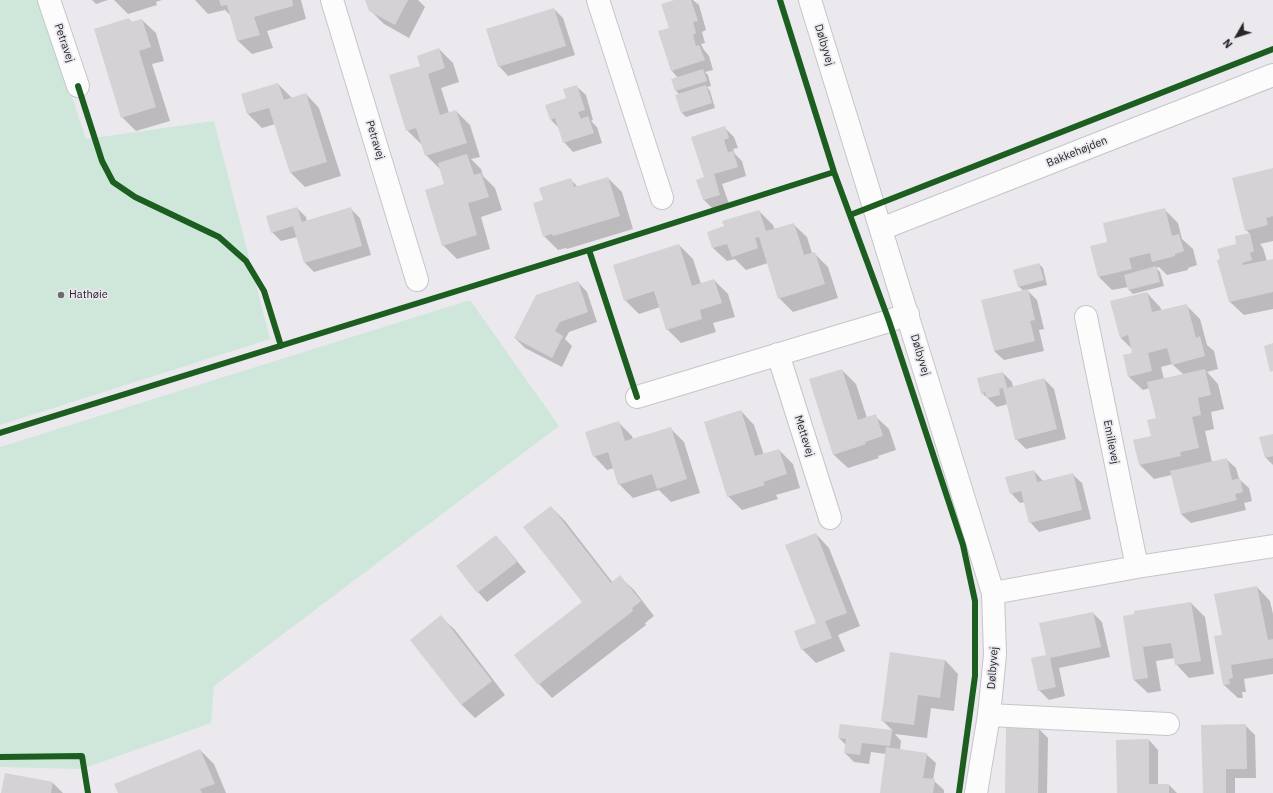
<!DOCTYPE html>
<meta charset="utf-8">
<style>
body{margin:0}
#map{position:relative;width:1273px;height:793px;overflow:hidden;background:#ebe9ed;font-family:"IBM Plex Sans",sans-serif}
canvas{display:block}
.north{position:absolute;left:1217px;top:16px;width:40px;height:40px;-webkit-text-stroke:3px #eae7ef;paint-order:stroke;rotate:231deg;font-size:11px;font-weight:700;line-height:16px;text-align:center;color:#272629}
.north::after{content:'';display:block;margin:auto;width:14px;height:18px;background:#272629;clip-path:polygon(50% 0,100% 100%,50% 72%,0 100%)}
</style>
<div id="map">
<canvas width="1273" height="793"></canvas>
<div class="north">N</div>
</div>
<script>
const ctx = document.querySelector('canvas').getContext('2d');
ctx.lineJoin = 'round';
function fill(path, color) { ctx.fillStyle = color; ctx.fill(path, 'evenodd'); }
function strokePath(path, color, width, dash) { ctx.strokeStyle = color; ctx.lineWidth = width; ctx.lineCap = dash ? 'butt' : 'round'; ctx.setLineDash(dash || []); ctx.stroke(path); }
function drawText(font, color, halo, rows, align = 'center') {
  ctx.font = font + ' "IBM Plex Sans",sans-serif'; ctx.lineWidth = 3.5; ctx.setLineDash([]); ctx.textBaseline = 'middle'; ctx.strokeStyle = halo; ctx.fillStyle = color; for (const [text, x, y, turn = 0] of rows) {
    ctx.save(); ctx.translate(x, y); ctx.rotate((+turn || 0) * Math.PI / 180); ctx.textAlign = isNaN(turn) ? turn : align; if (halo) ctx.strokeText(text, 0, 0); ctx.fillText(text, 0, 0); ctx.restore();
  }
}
fill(new Path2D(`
 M0 0H40L86 139 214 121 270 339 0 425Z
 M470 300 559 426 214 686 211 723 82 769 0 767V447Z`), '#cee7da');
fill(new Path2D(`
 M92 0H108L96 4Z
 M114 0H162L156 2 157 5 128 14Z
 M195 0H301L306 19 267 31 273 48 252 54 238 41 231 16 225 10 208 14Z
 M366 0H418L425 7 409 38 384 24 370 10Z
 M677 0H693L699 5 706 30 702 32 705 43 701 44 704 50 709 56 713 70 705 72 708 75 711 86 707 87 710 91 715 108 686 117 682 113 679 94 676 91 672 80 678 78 672 71 659 32 670 28Z
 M554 9 563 18 575 55 508 76 499 66Z
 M129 19 132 23 142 20 156 33 164 61 152 64 170 121 136 131 122 117Z
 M439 49 453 63 459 82 441 88 449 113 456 111 470 125 480 157 471 159 481 169 483 176 495 188 502 210 481 217 490 249 457 259 443 245 446 185 440 169 426 155 423 144H421L407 130 421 66Z
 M278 84 292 98 306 94 319 108 341 176 305 187 291 173 275 124 262 128 248 114 242 95Z
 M576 86 586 95 593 120 591 121 597 127 602 143 573 152 564 142 560 129 551 120Z
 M725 128 734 137 738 148 733 149 735 154 742 161 746 176 722 184 729 204 713 209 704 200 706 178Z
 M1273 169V241L1260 244 1263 248 1267 261 1273 260V309L1244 315 1230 302 1238 245 1250 234 1246 230Z
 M608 178 622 192 633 229 567 249 566 248 558 250 544 236V201L571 180 578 187Z
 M297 208 306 217 307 222 351 209 360 218 371 255 314 272 305 263 297 237 281 241 272 232Z
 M1164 209 1178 223 1182 239 1193 249 1197 265 1188 268V270L1167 275 1159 267 1156 268 1160 272 1164 286 1133 294 1129 290 1128 287 1112 290 1099 277 1108 243Z
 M759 211 773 225 775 230 793 224 807 237 812 253H814L828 267 838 298 793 312 779 298 768 263 746 270 735 259 727 261 713 248 725 227Z
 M679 245 693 259 701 284 714 280 728 294 735 317 713 323 716 332 681 343 667 329 660 307 639 314 625 300Z
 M1039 264 1043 268 1047 285 1027 290 1037 300 1044 329 1039 330 1044 351 1004 360 994 351 1024 291 1019 287Z
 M578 282 587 292 597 322 569 332 565 339 572 346 562 367 525 348 515 338Z
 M1147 293 1160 307 1162 311 1186 305 1200 319 1207 345 1214 351 1218 369 1207 372 1218 384 1224 409 1211 412 1214 429 1205 431 1212 462 1226 459 1236 468 1239 479 1249 488 1252 501 1244 503 1246 510 1191 523 1181 514 1172 475 1154 479 1140 465 1134 440 1152 437 1157 419 1150 388 1143 390 1129 377 1133 353 1132 349 1120 337ZM1172 364 1184 375 1164 379 1161 367Z
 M842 370 856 384 867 418 875 416 889 429 896 450 878 456 879 458 848 468 834 455Z
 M1003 373 1012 382 1013 387 1044 379 1054 389 1066 439 1026 449 1016 439 1008 404 997 407 982 393Z
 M741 411 754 425 764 455 779 450 793 464 800 488 776 495 778 499 742 510 728 496Z
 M618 422 632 436 633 440 670 428 684 442 700 493 671 502 659 490 633 498 619 484 614 468 607 470 594 456Z
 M1273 435V465L1265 457Z
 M1034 471 1043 481 1072 474 1082 483 1091 519 1039 532 1030 522 1025 502 1020 503 1011 493Z
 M551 507 565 521 613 583 620 577 634 590 654 616 645 623 646 625 552 698 539 684 583 602Z
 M816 534 829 548 860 626 838 635 845 651 816 663 802 649 817 624Z
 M496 536 505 546 526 572 487 602 478 592Z
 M1257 587 1270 601 1273 614V674L1244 679 1246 692H1242L1243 698H1238L1224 685V635Z
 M1191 603 1205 617 1214 674 1189 678 1176 664 1175 658 1156 661 1161 691 1148 693 1134 680 1135 615Z
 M1093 613 1102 622 1110 657 1059 668 1065 696 1049 700 1039 690 1047 656Z
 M441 617 455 630 505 695 475 718 461 704Z
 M945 660 958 674 954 711 931 708 927 738 895 734 901 741 900 750 926 754 936 763 933 780 944 790V793H881L886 754 871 752 869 764 854 762 845 753 846 745 839 738 840 725 893 731 882 720Z
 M1245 725 1255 735 1256 778H1235V793H1204Z
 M1039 729 1048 738 1047 793H1006Z
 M1149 740 1158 750V785H1169L1177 793H1118Z
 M200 750 214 764 226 793H119Z
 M6 775 53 783 63 793H2Z`), '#0003');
fill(new Path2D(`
 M219 0H292L293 6 254 17 260 35 237 41 227 5 221 6Z
 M365 0H408L395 25 369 11Z
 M674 0H691L698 21 693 22 696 33 693 35 696 46 699 45 705 60 671 71 658 31 669 28 661 4Z
 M554 8 566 46 498 67 486 29Z
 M129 18 130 22 142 19 151 47 139 51 156 107 121 118 94 29Z
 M439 48 445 68 428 74 440 115 456 110 467 143 425 156 416 128 406 131 389 75 420 66 417 56Z
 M703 69 707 81 675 91 671 79Z
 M278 83 284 100 306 93 327 162 290 173 269 108 247 114 241 94Z
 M577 85 585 110 578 112 581 119 588 116 594 133 563 143 555 118 550 120 545 105 566 98 563 89Z
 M706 85 712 103 681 113 675 95Z
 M725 126 729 138 724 140 728 152 733 151 738 167 714 174 720 195 703 200 696 180 704 177 691 137Z
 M467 154 474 175 481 173 489 197 468 203 477 235 442 246 425 190 444 184 438 163Z
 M1273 168V216L1266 218 1268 225 1245 231 1232 178Z
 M608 177 620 216 553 236 552 234 543 237 533 203 543 200 539 188 571 178 574 187Z
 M297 207 302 222 351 207 362 246 304 263 293 226 271 233 266 216Z
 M1165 208 1172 236 1179 234 1184 251 1175 254V256L1152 262 1150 253 1129 258 1132 269 1098 277 1090 246 1107 242 1103 223Z
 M759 210 766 231 794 223 804 255 815 252 825 284 778 299 759 237 755 238 758 248 732 257 727 244 712 248 707 232 724 226 722 221Z
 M1250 233 1254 251 1250 253 1252 260 1242 263 1243 265 1273 259V292L1229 302 1217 260 1220 259 1217 249 1236 244 1235 236Z
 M679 244 692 286 714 279 722 303 700 310 702 319 666 330 654 291 624 301 613 265Z
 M1039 263 1044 280 1018 287 1013 270Z
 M1156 266 1160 282 1128 290 1124 275Z
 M578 281 588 312 560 322 555 331 563 336 552 358 514 338 536 295Z
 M1028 289 1035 320 1030 321 1035 341 994 351 981 300Z
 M1147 292 1152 312 1187 304 1196 338 1200 336 1205 356 1172 365 1167 348 1148 353 1152 371 1128 377 1123 355 1132 353 1128 335 1120 338 1110 301Z
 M1273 343V371L1270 372 1264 346Z
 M842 369 858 420 876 414 883 436 865 442 866 444 833 455 809 379Z
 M1205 369 1211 395 1198 398 1201 415 1192 417 1199 448 1180 452 1181 456 1139 465 1133 440 1151 436 1147 420 1156 418 1147 382Z
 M1003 372 1007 388 1044 378 1057 429 1015 440 1003 388 999 389 1000 395 987 398 985 392 981 394 977 378Z
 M741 410 755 456 779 449 787 474 763 482 765 485 727 497 704 422Z
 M619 421 625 441 671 427 687 479 657 489 652 474 618 485 608 452 593 457 585 432Z
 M1273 434V456L1265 458 1259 437Z
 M1227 458 1232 480 1240 478 1243 492 1235 494 1237 500 1181 514 1170 471Z
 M1034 470 1037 482 1073 473 1082 510 1029 523 1021 491 1010 494 1005 477Z
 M551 506 611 583 620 575 641 601 632 608 633 611 538 685 514 655 582 602 523 527Z
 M816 533 847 613 825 621 832 638 801 650 794 631 816 623 785 545Z
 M496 535 517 562 477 593 456 566Z
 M1257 586 1268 640 1273 639V658L1231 665 1233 678 1229 679 1230 684 1223 685 1214 636 1222 635 1214 594Z
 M1191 602 1201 661 1175 665 1171 643 1143 647 1148 678 1133 680 1123 616 1134 614V611Z
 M1093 612 1101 647 1050 658 1056 687 1038 691 1031 658 1046 655 1039 623Z
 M441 615 492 681 461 705 410 640Z
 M890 652 945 660 940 698 918 695 914 725 881 721Z
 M840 724 892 730 890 746 862 743 860 755 844 753 846 739 838 738Z
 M1246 724 1247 769H1226V793H1203L1201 725Z
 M1006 728H1039L1038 793H1005Z
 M1149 739V784H1169V793H1117L1116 740Z
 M886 747 927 753 923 778 935 779 933 793H880Z
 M200 749 215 784 200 789 202 793H118L114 784Z
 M5 773 53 782 51 793H1Z`), '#d4d2d5');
const minor = new Path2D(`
 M49 0 78 86
 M332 0 417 280
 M598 0 662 198
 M1086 317 1137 567
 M778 354 830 518
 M637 397 889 321 908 314
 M993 593 1137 567 1273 546
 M989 715 1168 724`);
const tertiary = new Path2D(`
 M810 0 993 593 995 655 989 715 976 793
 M881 229 1273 75`);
strokePath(minor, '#c6c5c8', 24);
strokePath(tertiary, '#c6c5c8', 24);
strokePath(minor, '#fcfcfc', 22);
strokePath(tertiary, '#fcfcfc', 22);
strokePath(new Path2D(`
 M780 0 834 172 889 321 963 545 975 601V676L959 793
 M78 86 102 161 113 182 135 197 219 237 246 261 264 291 281 346
 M850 215 1273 49
 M589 250 637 397
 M0 433 589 250 834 172
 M0 757 82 756 88 793`), '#1b5e20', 6);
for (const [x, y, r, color] of [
 [61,295,4,"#6c6a6e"]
]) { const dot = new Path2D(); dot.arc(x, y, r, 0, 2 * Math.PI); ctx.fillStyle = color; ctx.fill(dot); strokePath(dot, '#eae7ef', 1.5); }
drawText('11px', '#272629', '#eae7ef', [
 ["Petravej",64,43,71],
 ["Dølbyvej",824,45,73],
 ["Petravej",375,140,73],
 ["Bakkehøjden",1077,152,-22],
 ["Dølbyvej",920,355,73],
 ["Mettevej",804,436,72],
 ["Emilievej",1111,442,79],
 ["Dølbyvej",993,668,-86]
]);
drawText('11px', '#272629', '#eae7ef', [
 ["Hathøie",69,295]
], 'left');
</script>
